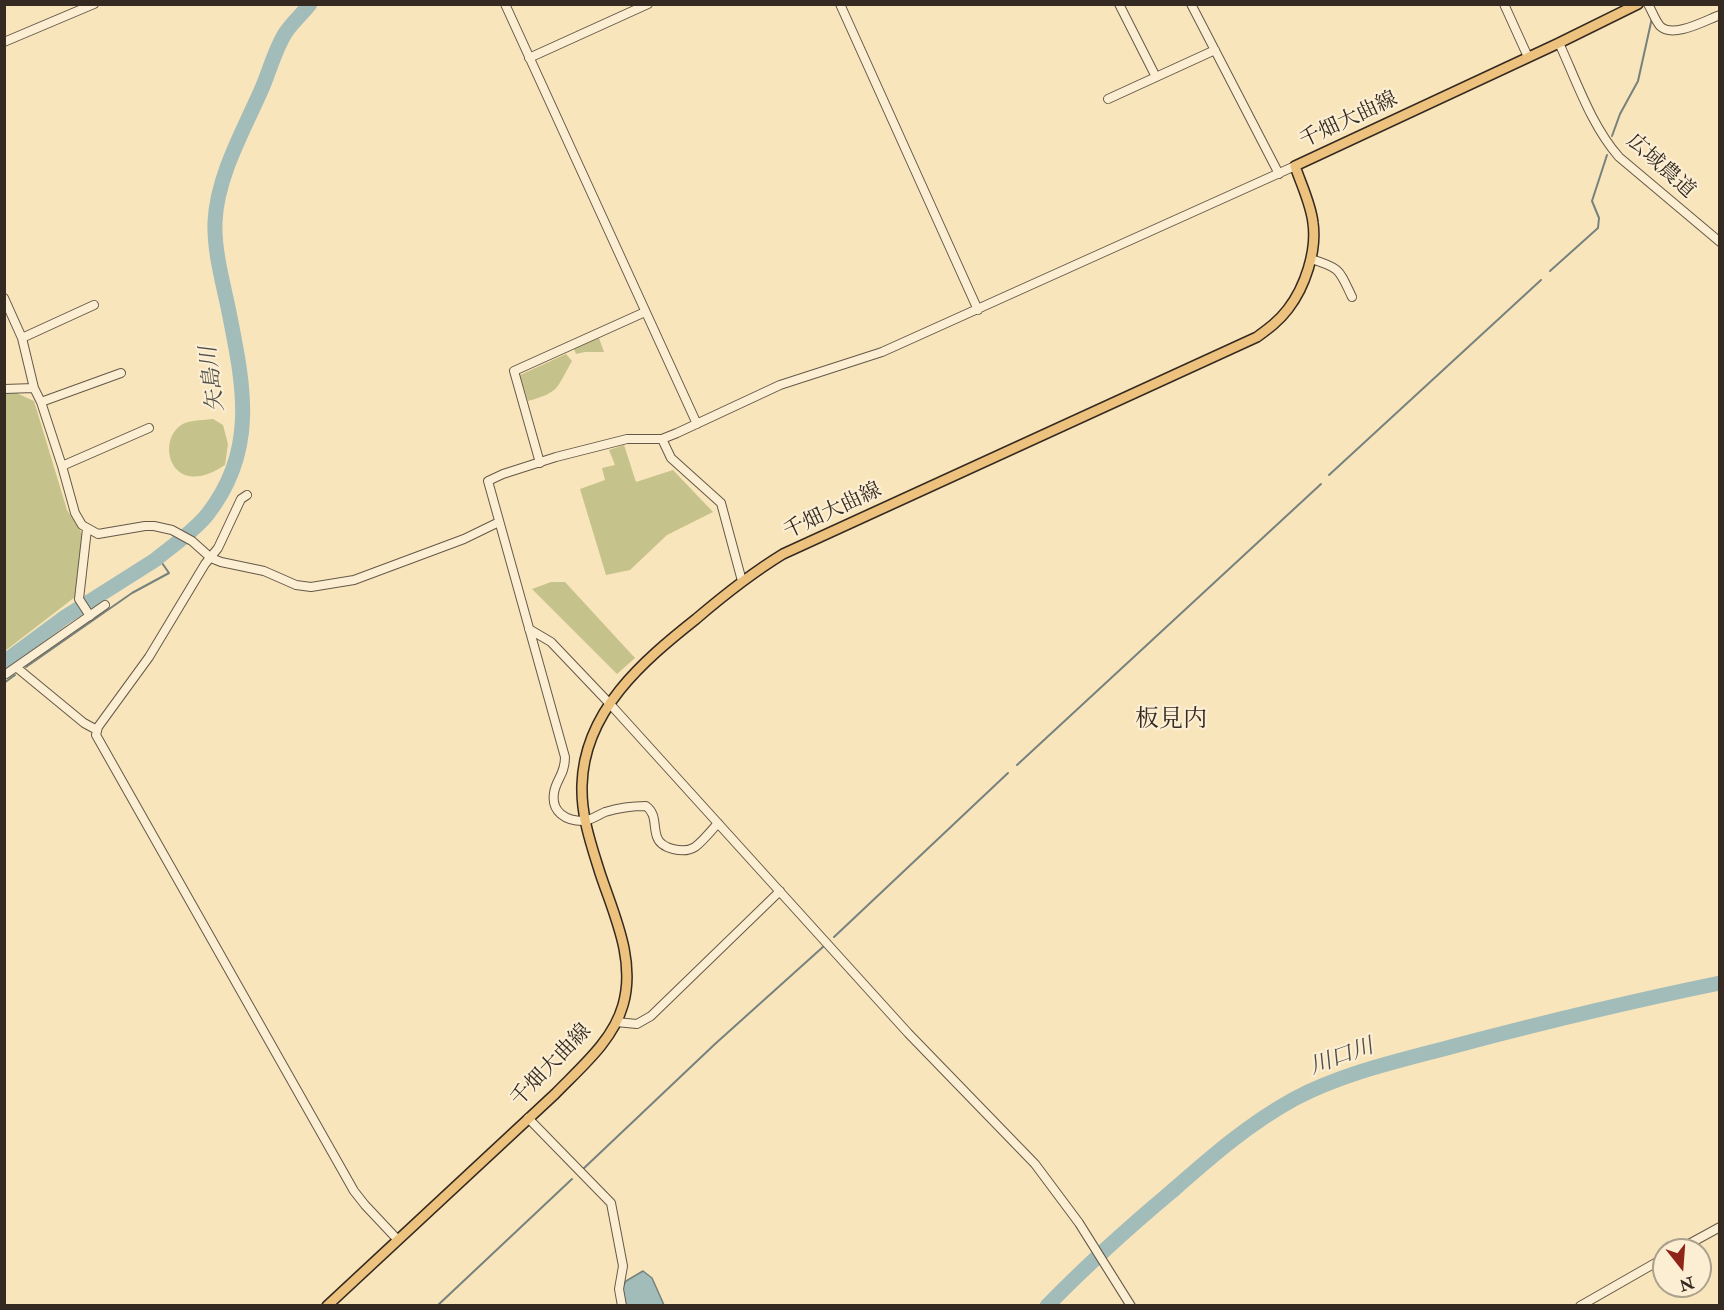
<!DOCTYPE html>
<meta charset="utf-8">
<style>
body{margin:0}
#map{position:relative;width:1724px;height:1310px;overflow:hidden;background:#f9e5bb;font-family:"IM FELL Double Pica",serif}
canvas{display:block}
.frame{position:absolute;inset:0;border:6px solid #342a21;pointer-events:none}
.north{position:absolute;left:1652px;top:1238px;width:60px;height:60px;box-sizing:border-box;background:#fbeed3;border:2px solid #aba08c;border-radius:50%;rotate:163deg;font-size:16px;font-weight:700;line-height:24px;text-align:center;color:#342a21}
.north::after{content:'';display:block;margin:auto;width:21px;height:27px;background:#8f2418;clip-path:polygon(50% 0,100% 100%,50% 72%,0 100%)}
</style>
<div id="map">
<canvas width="1724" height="1310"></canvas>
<div class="frame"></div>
<div class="north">N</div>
</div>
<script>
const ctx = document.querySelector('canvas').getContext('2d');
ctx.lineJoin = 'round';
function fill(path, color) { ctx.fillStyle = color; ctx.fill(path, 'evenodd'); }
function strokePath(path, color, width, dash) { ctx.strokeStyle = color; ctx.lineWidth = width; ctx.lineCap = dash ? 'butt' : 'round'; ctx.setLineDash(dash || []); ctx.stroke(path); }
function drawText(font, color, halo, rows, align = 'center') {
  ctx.font = font + ' "IM FELL Double Pica","Noto Serif JP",serif'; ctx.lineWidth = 4.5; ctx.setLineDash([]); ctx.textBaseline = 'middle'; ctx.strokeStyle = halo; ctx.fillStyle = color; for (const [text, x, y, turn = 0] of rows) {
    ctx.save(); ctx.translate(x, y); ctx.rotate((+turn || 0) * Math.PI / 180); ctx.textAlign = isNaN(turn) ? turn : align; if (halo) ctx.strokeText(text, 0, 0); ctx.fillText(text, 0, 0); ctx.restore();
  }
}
fill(new Path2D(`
 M599 338 604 352H585L576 354 574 349Z
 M566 354 572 361C556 389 560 392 528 401L520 375Z
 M12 391 34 401 67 510 83 535 75 597 5 651 4 394Z
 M213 419 223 425 228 444 225 465C169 503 154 436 185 423 193 420 204 420 213 419Z
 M624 445 636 482 673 470 713 512 667 535 630 570 606 575 580 489 605 480 602 468 615 465 609 450Z
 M551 582H565L635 658 617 674 532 589Z`), '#c6c28b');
const water = new Path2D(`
 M643 1271 652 1278 664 1305H626L621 1290 626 1281Z`);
fill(water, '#a2bcba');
strokePath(water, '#76827d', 1.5);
strokePath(new Path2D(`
 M1612 136 1620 114 1638 81 1652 18
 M1550 271 1598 228 1599 218 1592 201 1607 155
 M1329 475 1541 280
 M26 667 132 593 169 573 162 563 155 560
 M4 683 15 675
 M1017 765 1321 484
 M834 937 1008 773
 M582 1170 715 1044 824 946
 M437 1306 572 1179`), '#76827d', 2);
strokePath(new Path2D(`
 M4 662 65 617 155 560C172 546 193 532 207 515 259 449 243 383 228 307 222 279 214 250 215 222 217 175 245 128 263 86 270 69 276 47 286 32 293 22 303 13 310 4
 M1047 1306C1086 1266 1128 1228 1171 1192 1211 1157 1247 1125 1294 1099 1345 1072 1403 1060 1458 1045 1545 1022 1632 1001 1720 983`), '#a2bcba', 15);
const minor = new Path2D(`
 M505 4 697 424
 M840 4 978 310
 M1119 4 1156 77
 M1191 4 1279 174
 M1504 4 1528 57
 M1648 4C1652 11 1655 20 1660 26 1673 39 1706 20 1720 15
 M4 42 94 4
 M1559 43C1577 82 1591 125 1619 157L1720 242
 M529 58 648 4
 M1108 99 1215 50
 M1311 259C1341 268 1339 270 1352 297
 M4 298 22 338 34 388 41 402 62 466 75 513 82 525 98 534 145 526H154L172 530 192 541 211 558 221 562 264 571 296 585 311 587 354 580 464 539 499 522
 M22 338 94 305
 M4 389 34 388
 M41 402 121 373
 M662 439 671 458 721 503 742 581
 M540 463 514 371 645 312
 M62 466 149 428
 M247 495 241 499 218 548 205 564 149 657 98 727 96 735 354 1191 365 1205 397 1239
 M87 529 79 599 90 616
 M529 629 551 642 610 704 908 1033 1035 1164 1079 1223 1131 1306
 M6 674 16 667
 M97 730 84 723 16 667 105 605
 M718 823C711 831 703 841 695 847 684 854 661 849 657 837 653 826 657 814 646 806 632 806 618 808 605 812 598 815 590 821 583 821 566 821 551 812 554 793 556 779 565 775 565 757L488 481 503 474 556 457 627 439H662L677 433 780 385 882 352 1295 166
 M616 1022 637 1024 651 1016 780 891
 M528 1118 611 1203 623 1266 619 1289 622 1306
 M1678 1250 1720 1227
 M1580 1306 1664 1258`);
const major = new Path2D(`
 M327 1306 555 1094C580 1068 613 1041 623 1005 636 960 614 915 600 873 591 844 581 816 582 785 584 711 643 661 696 619 724 595 752 573 783 554L1257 337C1268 329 1279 321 1288 309 1305 287 1317 251 1313 223 1311 204 1301 184 1295 166L1559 43 1638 4`);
strokePath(minor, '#655948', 10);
strokePath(major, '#342a21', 12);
strokePath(minor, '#fbeed3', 8);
strokePath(major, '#ecc27e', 9);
drawText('21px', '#342a21', '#fbeed3', [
 ["千畑大曲線",1349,121,-25],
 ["広域農道",1660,167,42],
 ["千畑大曲線",833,512,-25],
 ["千畑大曲線",552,1066,-46]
]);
drawText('italic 22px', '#504e47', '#fbeed3', [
 ["矢島川",214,379,-97],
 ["川口川",1342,1058,-20]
]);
drawText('24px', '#342a21', '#fbeed3', [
 ["板見内",1171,721]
]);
</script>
